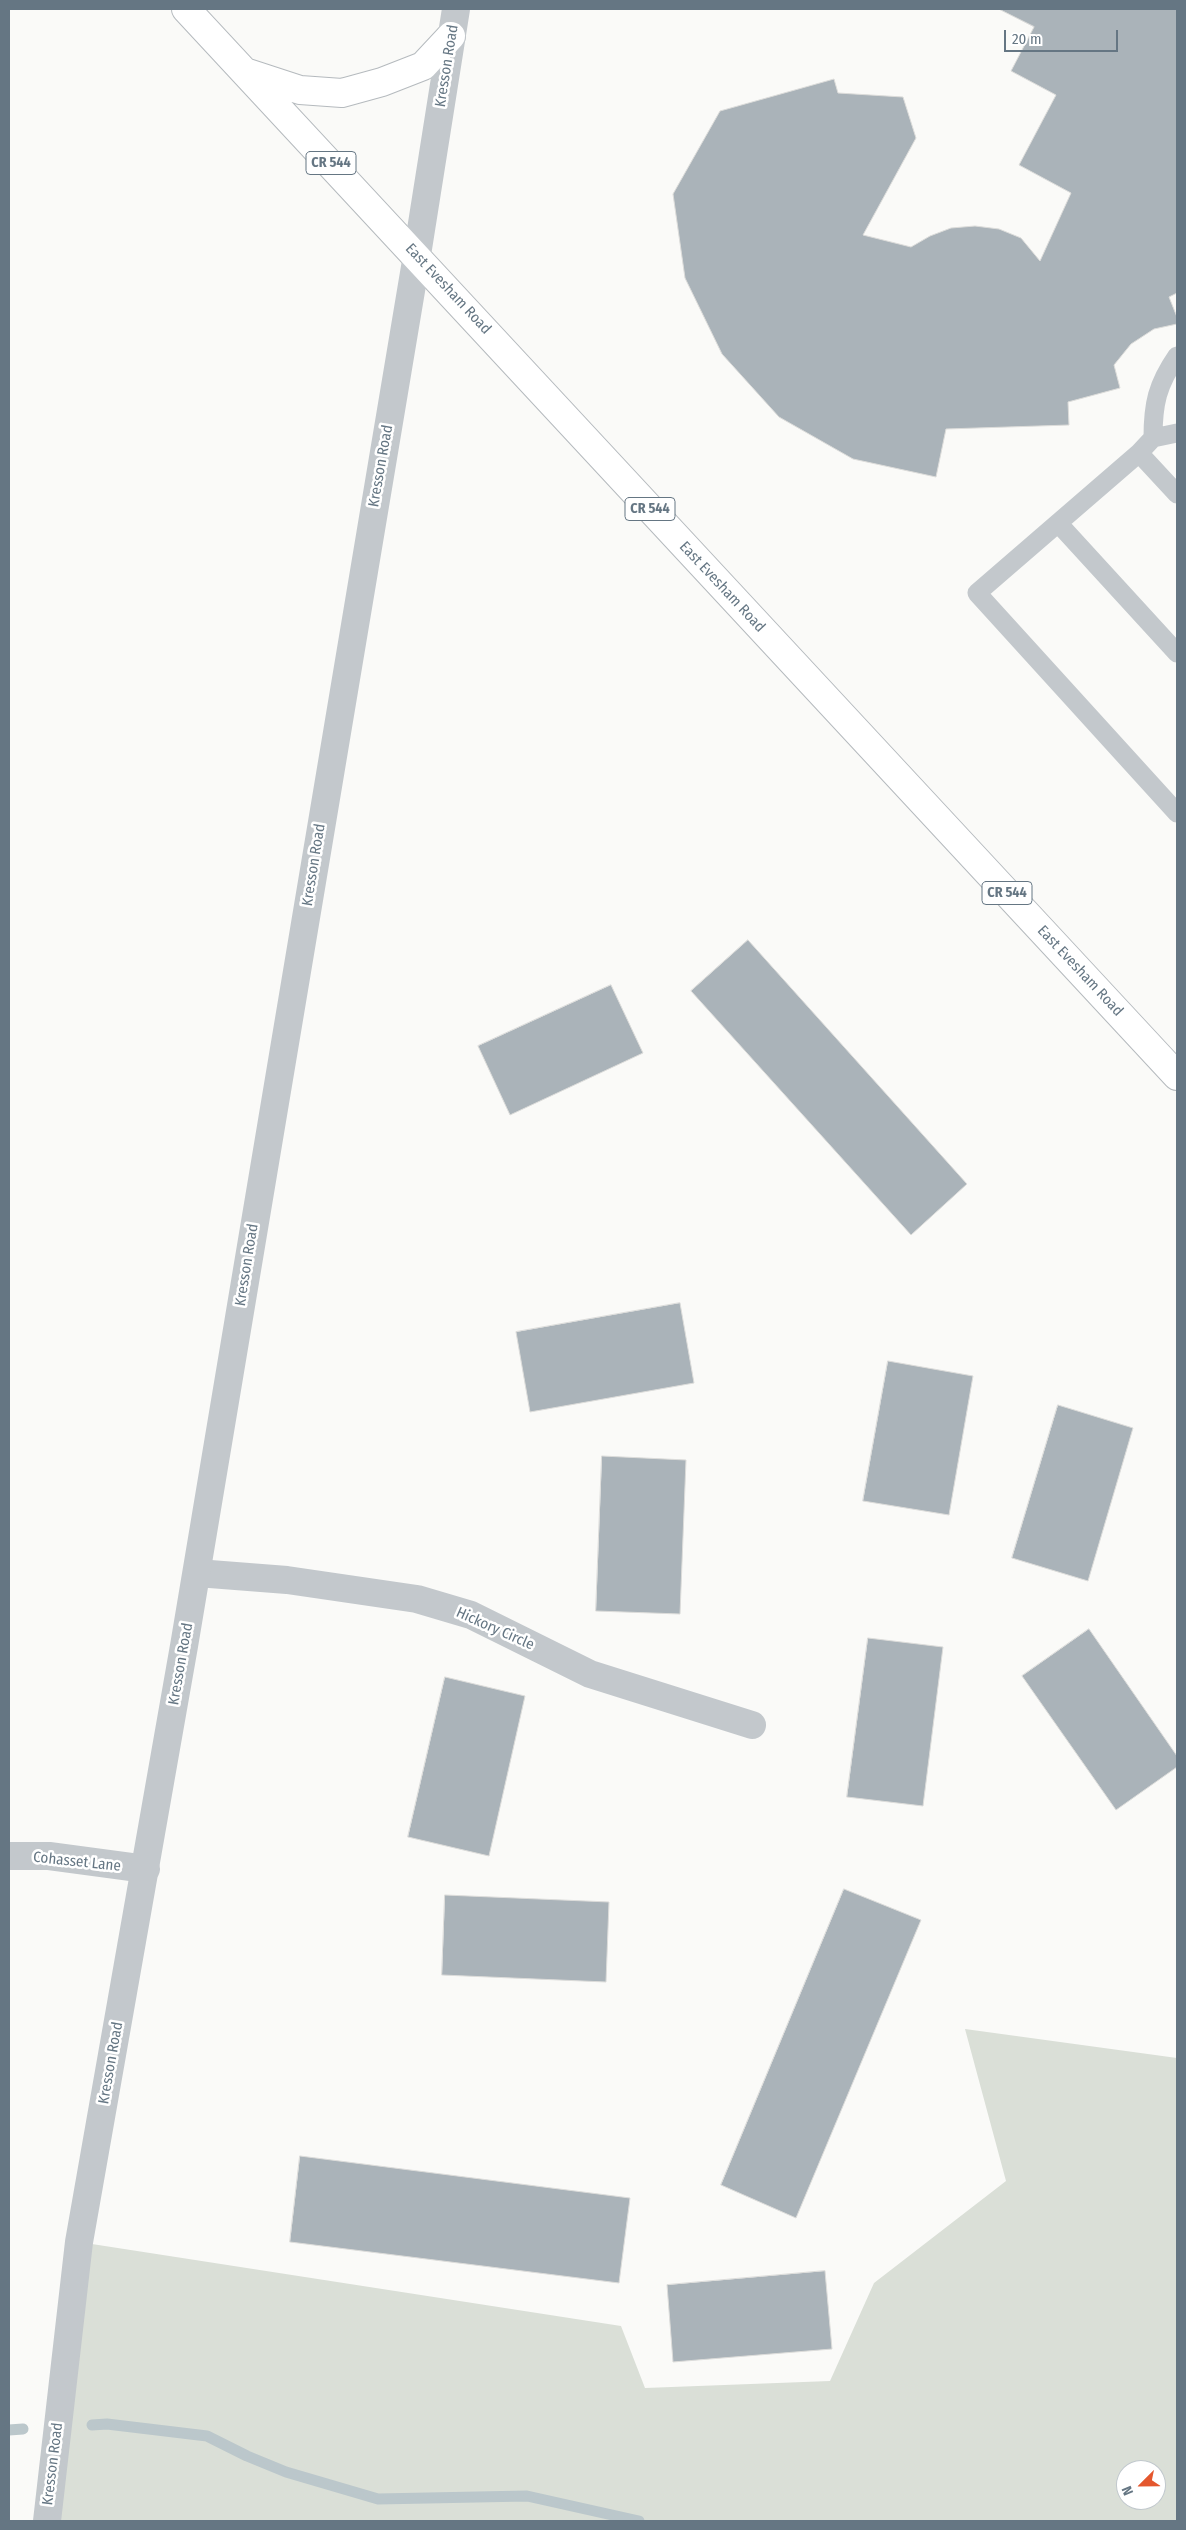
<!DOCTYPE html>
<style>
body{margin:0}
#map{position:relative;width:1186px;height:2530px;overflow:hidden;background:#fafaf8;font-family:"Fira Sans Condensed",sans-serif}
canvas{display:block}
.frame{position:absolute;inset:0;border:10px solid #657683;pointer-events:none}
.north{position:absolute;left:1116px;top:2460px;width:50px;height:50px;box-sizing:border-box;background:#fff;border:1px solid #c1c8cd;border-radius:50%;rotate:247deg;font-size:14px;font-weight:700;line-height:20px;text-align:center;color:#657683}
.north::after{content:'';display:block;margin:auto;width:18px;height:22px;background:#e4572e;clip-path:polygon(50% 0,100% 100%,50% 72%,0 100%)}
.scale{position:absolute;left:1004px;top:30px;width:114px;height:22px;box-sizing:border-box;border:2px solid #657683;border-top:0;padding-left:6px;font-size:15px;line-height:18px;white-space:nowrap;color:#657683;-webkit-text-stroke:4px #fff;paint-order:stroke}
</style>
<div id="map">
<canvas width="1186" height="2530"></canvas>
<div class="frame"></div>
<div class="north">N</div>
<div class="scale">20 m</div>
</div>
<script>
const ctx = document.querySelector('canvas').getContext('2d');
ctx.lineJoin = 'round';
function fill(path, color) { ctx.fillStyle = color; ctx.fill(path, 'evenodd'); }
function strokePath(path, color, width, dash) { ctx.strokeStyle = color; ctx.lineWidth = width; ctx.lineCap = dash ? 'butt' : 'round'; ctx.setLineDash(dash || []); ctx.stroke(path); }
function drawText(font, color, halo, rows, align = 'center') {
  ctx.font = font + ' "Fira Sans Condensed",sans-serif'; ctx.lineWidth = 5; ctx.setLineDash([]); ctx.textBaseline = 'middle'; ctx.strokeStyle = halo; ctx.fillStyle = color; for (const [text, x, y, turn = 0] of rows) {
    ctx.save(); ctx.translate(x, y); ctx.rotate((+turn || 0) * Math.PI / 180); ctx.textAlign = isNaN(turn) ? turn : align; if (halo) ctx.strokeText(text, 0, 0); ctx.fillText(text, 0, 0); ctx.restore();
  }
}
fill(new Path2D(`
 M965 2029 1177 2058V2521H47L79 2242 621 2326 645 2388 830 2381 874 2283 1006 2181ZM1126 2470H1156V2500H1126Z`), '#dadfd7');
strokePath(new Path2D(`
 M92 2425 107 2424 207 2436 247 2456 286 2472 378 2499 527 2496 639 2521
 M9 2430 23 2429`), '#bbc7cb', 11);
const building = new Path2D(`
 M999 9H1177V293L1169 297 1177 317V324L1154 329 1131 344 1114 365 1120 388 1068 402 1069 425 946 429 936 477 853 459 779 417 722 354 685 278 673 194 720 111 834 79 838 93 903 97 916 138 863 235 911 247 930 236 951 228 975 226 999 229 1021 238 1040 261 1071 193 1019 165 1056 95 1011 71 1034 27Z
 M748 940 967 1184 911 1235 691 991Z
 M611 985 643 1053 510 1115 478 1046Z
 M680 1303 694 1383 530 1412 516 1332Z
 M888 1361 973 1376 949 1515 863 1501Z
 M1058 1405 1133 1428 1088 1581 1012 1558Z
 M602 1456 686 1460 680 1614 596 1611Z
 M1089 1629 1177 1756V1767L1116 1810 1022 1676Z
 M868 1638 943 1647 923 1806 847 1797Z
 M445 1677 525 1696 489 1856 408 1837Z
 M844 1889 921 1920 796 2218 721 2185Z
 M445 1895 609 1902 606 1982 442 1975Z
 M300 2156 630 2198 619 2283 290 2242Z
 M825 2271 832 2349 673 2362 667 2285Z`);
fill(building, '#aab3b9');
strokePath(building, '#dcdcda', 1);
const primary = new Path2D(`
 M186 9 1177 1076
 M248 73 300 90 342 93 382 82 423 66 451 36`);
strokePath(primary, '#b5babe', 30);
strokePath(new Path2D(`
 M1177 433 1153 438 1139 453 977 593 1177 813
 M1153 438C1153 404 1157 385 1177 356
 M1139 453 1177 494
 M1058 523 1177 653`), '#c3c8cc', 19);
strokePath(new Path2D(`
 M197 1573 287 1580 417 1599 471 1615 590 1674 752 1725
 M9 1856H49L146 1869`), '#c3c8cc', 28);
strokePath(new Path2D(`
 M47 2521 79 2242 184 1646 417 255 456 9`), '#c3c8cc', 28);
strokePath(primary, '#fff', 28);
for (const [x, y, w] of [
 [331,163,50],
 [650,509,50],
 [1007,893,50]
]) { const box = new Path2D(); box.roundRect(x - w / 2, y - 11.5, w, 23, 4); ctx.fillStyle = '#fff'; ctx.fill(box); strokePath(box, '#657683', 1); }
drawText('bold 14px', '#657683', null, [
 ["CR 544",331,163],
 ["CR 544",650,509],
 ["CR 544",1007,893]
]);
drawText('15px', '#657683', '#fff', [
 ["Kresson Road",447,66,-81],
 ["East Evesham Road",448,289,47],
 ["Kresson Road",381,466,-80],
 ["East Evesham Road",722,587,47],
 ["Kresson Road",314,865,-81],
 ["East Evesham Road",1080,971,47],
 ["Kresson Road",247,1265,-81],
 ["Hickory Circle",495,1629,24],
 ["Kresson Road",181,1664,-80],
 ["Cohasset Lane",77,1862,6],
 ["Kresson Road",111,2063,-80],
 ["Kresson Road",53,2464,-83]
]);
</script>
